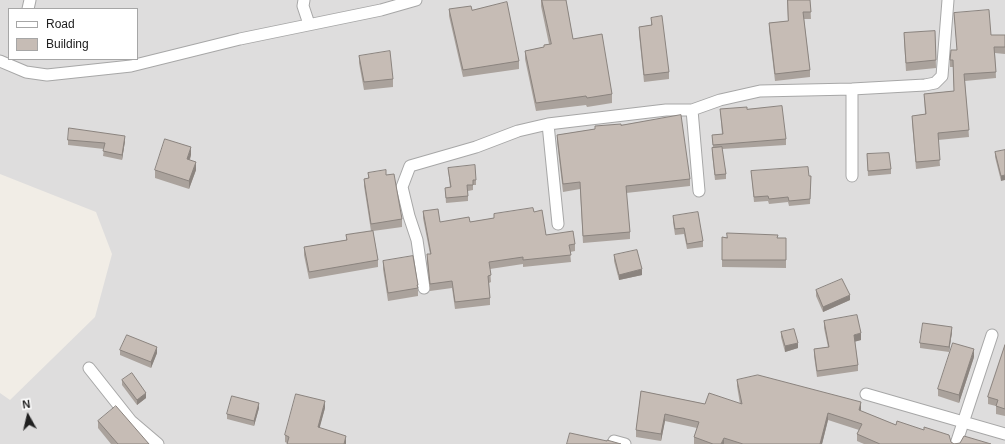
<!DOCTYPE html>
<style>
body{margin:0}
#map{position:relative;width:1005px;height:444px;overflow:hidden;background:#f1ede6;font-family:Helvetica,sans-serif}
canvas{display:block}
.legend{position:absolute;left:8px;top:8px;width:130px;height:52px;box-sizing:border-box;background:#fff;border:1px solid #a6a6a6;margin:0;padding:5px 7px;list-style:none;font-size:12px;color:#202020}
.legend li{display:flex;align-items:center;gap:8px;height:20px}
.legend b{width:20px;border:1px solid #a6a6a6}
.north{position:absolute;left:8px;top:396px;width:40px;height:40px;-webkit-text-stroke:3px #fff;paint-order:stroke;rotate:352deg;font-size:11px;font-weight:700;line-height:16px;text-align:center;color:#202020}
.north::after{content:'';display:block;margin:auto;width:14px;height:18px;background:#202020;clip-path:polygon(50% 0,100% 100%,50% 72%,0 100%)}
</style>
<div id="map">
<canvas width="1005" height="444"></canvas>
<ul class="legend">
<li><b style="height:5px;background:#fff"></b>Road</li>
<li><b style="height:11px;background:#c6bcb5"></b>Building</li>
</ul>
<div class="north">N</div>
</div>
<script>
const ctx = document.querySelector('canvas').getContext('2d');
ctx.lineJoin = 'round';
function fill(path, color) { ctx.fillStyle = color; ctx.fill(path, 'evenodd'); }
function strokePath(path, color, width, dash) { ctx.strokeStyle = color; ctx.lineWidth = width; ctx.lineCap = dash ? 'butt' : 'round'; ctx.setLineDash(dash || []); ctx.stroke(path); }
fill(new Path2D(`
 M0 0H1005V444H0V393L10 400 95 317 112 254 96 212 0 174ZM9 9H137V59H9Z`), '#dedddd');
const minor = new Path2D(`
 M304 0 303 6 309 24
 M28 9 30 0
 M0 61 26 72 47 75 131 66 240 39 381 10 416 0
 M692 110 699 191
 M548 124 558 224
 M852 176V89
 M424 288 417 240 409 216 402 187 410 166 476 147 518 131 548 124 666 110H692L720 100 760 91 852 89 925 85 935 83 942 76 948 0
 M89 368 131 421 158 444
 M866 394 1005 434
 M614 441 625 444
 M956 444 992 335`);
strokePath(minor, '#a7a7a7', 13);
strokePath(minor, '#fff', 11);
fill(new Path2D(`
 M541 0H566L573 39 612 94V103L587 107 586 105 536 111 525 59V51L544 47V45L549 44 541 6Z
 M787 0H810L811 19H804L810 70V77L775 81 769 30V23L788 21Z
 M449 9 519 61V69L463 77 449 16Z
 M954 13 991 35H1005V54L995 53 996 78 965 81 969 137 938 140 940 166 916 169 912 122V116L925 114 924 94 954 91 953 67H950V60L957 50Z
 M651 18 669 72V79L644 82 639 34V27L651 25Z
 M935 31 936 68 906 71 904 41V33Z
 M359 56 393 79V87L364 90 359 63Z
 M720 109H747L786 139V145L722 149 726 174V179L715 180 712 153V148H713L712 135 722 134Z
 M621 125 690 179V186L626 193 630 232V239L583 243 580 189 563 192 557 142V135Z
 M68 140 125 141 122 160 103 156 104 149 68 145Z
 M1005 150 1001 181 995 157V152Z
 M867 154 891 169V174L868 176Z
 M191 155 190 160 196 170 189 189 155 178V170Z
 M448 168 476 180V185H473V190L468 191V201L446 203 445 188 450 187Z
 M751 171 811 176 810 204 789 206 788 202 769 204 768 201 754 202Z
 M368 173 386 175 402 219V227L373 231 378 260V267L309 279 304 255V247L346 240V235L371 231 364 186V179L368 178Z
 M423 211 440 222H470L494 218V214L534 212 546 235 575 244V251L570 252 571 262 523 267V264L490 269 491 282 489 283 490 298V305L455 309 452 288 430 291 427 261V254H430L423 218Z
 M673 216 703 241V247L687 249 684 234 675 235 673 222Z
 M722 237 786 238V268L722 267Z
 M614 255 642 275 619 280 614 261Z
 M383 261 418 285V296L388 301 383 269Z
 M816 290 850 300 823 312 816 296Z
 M824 321 861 340 855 341 858 365V371L817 377 814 356V349L828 347 824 328Z
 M781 332 798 348 785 352 781 337Z
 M952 332 949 352 920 348V343Z
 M1005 345V416L996 414V406L988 404V397Z
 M120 350 157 353 151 368 120 355Z
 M974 357 959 403 938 396V389Z
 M122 380 146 398 137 405 122 385Z
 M737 380 861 409V411L896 425 951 442 954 444H991H864L857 441V434L859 430 828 420 822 444H694V437L697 428 665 421 661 441 636 437V430L641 391 705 404H740L737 386Z
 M259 408 254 426 227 419V414Z
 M325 408 319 428 346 443V444H287V443L285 442V435Z
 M98 421 149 444H111L98 428Z`), '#aaa29c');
fill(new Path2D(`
 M125 136V141L122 160V155Z
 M191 147V155L187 167V159Z
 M196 162V170L189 189V181Z
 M1005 175V180L1001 181V176Z
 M642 269V275L619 280V275Z
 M850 295V300L823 312V307Z
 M952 327V332L949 352V347Z
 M861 333V340L854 342V335Z
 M798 343V348L785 352V346Z
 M157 347V353L151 368V362Z
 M974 349V357L959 403V395Z
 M146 393V398L137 405V400Z
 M325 401V408L318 434V427Z
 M861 402V409L859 417V410Z
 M259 403V408L254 426V421Z
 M828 413V420L822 444H820Z
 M665 414V421L661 441V434Z
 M346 436V444H344Z
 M724 438V444H721Z`), '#8b847f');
const building = new Path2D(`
 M542 0H566L573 39 602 34 612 94 587 98 586 96 536 103 525 51 544 47V45L551 44Z
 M788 0H810L811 12H803L810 70 775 74 769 23 788 21Z
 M507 2 519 61 463 70 449 9 471 6 472 10Z
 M989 10 991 35H1005V47H994L996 72 964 74 969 130 938 133 940 160 916 162 912 116 926 114 924 94 954 91 953 60H950L951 50H957L954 13Z
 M662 16 669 72 644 75 639 27 652 25 651 18Z
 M935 31 936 60 906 63 904 33Z
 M390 51 393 79 364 82 359 56Z
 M782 106 786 139 713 145 712 135 723 134 720 109 747 107V109Z
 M681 115 690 179 626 186 630 232 583 236 580 182 563 184 557 135 595 129V126L621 124V125Z
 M69 128 125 136 122 155 103 151 105 143 68 140Z
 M165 139 191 147 187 159 196 162 189 181 155 170Z
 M722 147 726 174 715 175 712 148Z
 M1005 150V175L1001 176 995 152Z
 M889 153 891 169 868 171 867 154Z
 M475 165 476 180H473V185H467L468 196 446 198 445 188 451 187 448 168Z
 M808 167 809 176H811L810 199 789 201 788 197 769 199 768 196 754 197 751 171Z
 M386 170V175L394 174 402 219 371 224 364 179 369 178 368 173Z
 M533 208 534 212 542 210 546 235 573 231 575 244 569 245 571 255 523 260V257L489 262 491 275 488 276 490 298 455 302 452 281 430 284 427 254H431L423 211 438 209 440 222 469 217 470 222 494 218V214Z
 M698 212 703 241 687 244 684 228 675 229 673 216Z
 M373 231 378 260 309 272 304 247 347 240 346 235Z
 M727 233 778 235 777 238H786V260H722V237L727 238Z
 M637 250 642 269 619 275 614 255Z
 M413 256 418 285H417L418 288 388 293 383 261Z
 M842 279 850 295 823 307 816 290Z
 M857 315 861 333 854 335 858 365 817 371 814 349 829 347 824 321Z
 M923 323 952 327 949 347 920 343Z
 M794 329 798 343 785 346 781 332Z
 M127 335 157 347 151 362 120 350Z
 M953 343 974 349 959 395 938 389Z
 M1005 345V409L996 406 998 400 988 397Z
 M132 373 146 393 137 400 122 380Z
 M758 375 861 402 859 410 896 425 897 421 924 430V427L949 435 951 442 954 444 960 443 964 436 991 444H880L857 434 862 424 828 413 820 444H743L724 438 721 444H713L694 437 699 422 665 414 661 434 636 430 641 391 705 404 709 393 742 404 737 380Z
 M296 394 325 401 318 427 346 436 344 444H287L289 437 285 435Z
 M232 396 259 403 254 421 227 414Z
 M116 406 149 444H118L98 421Z
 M570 433 607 441V440L621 444H567Z`);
fill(building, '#c6bcb5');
strokePath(building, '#8b847f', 1);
</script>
